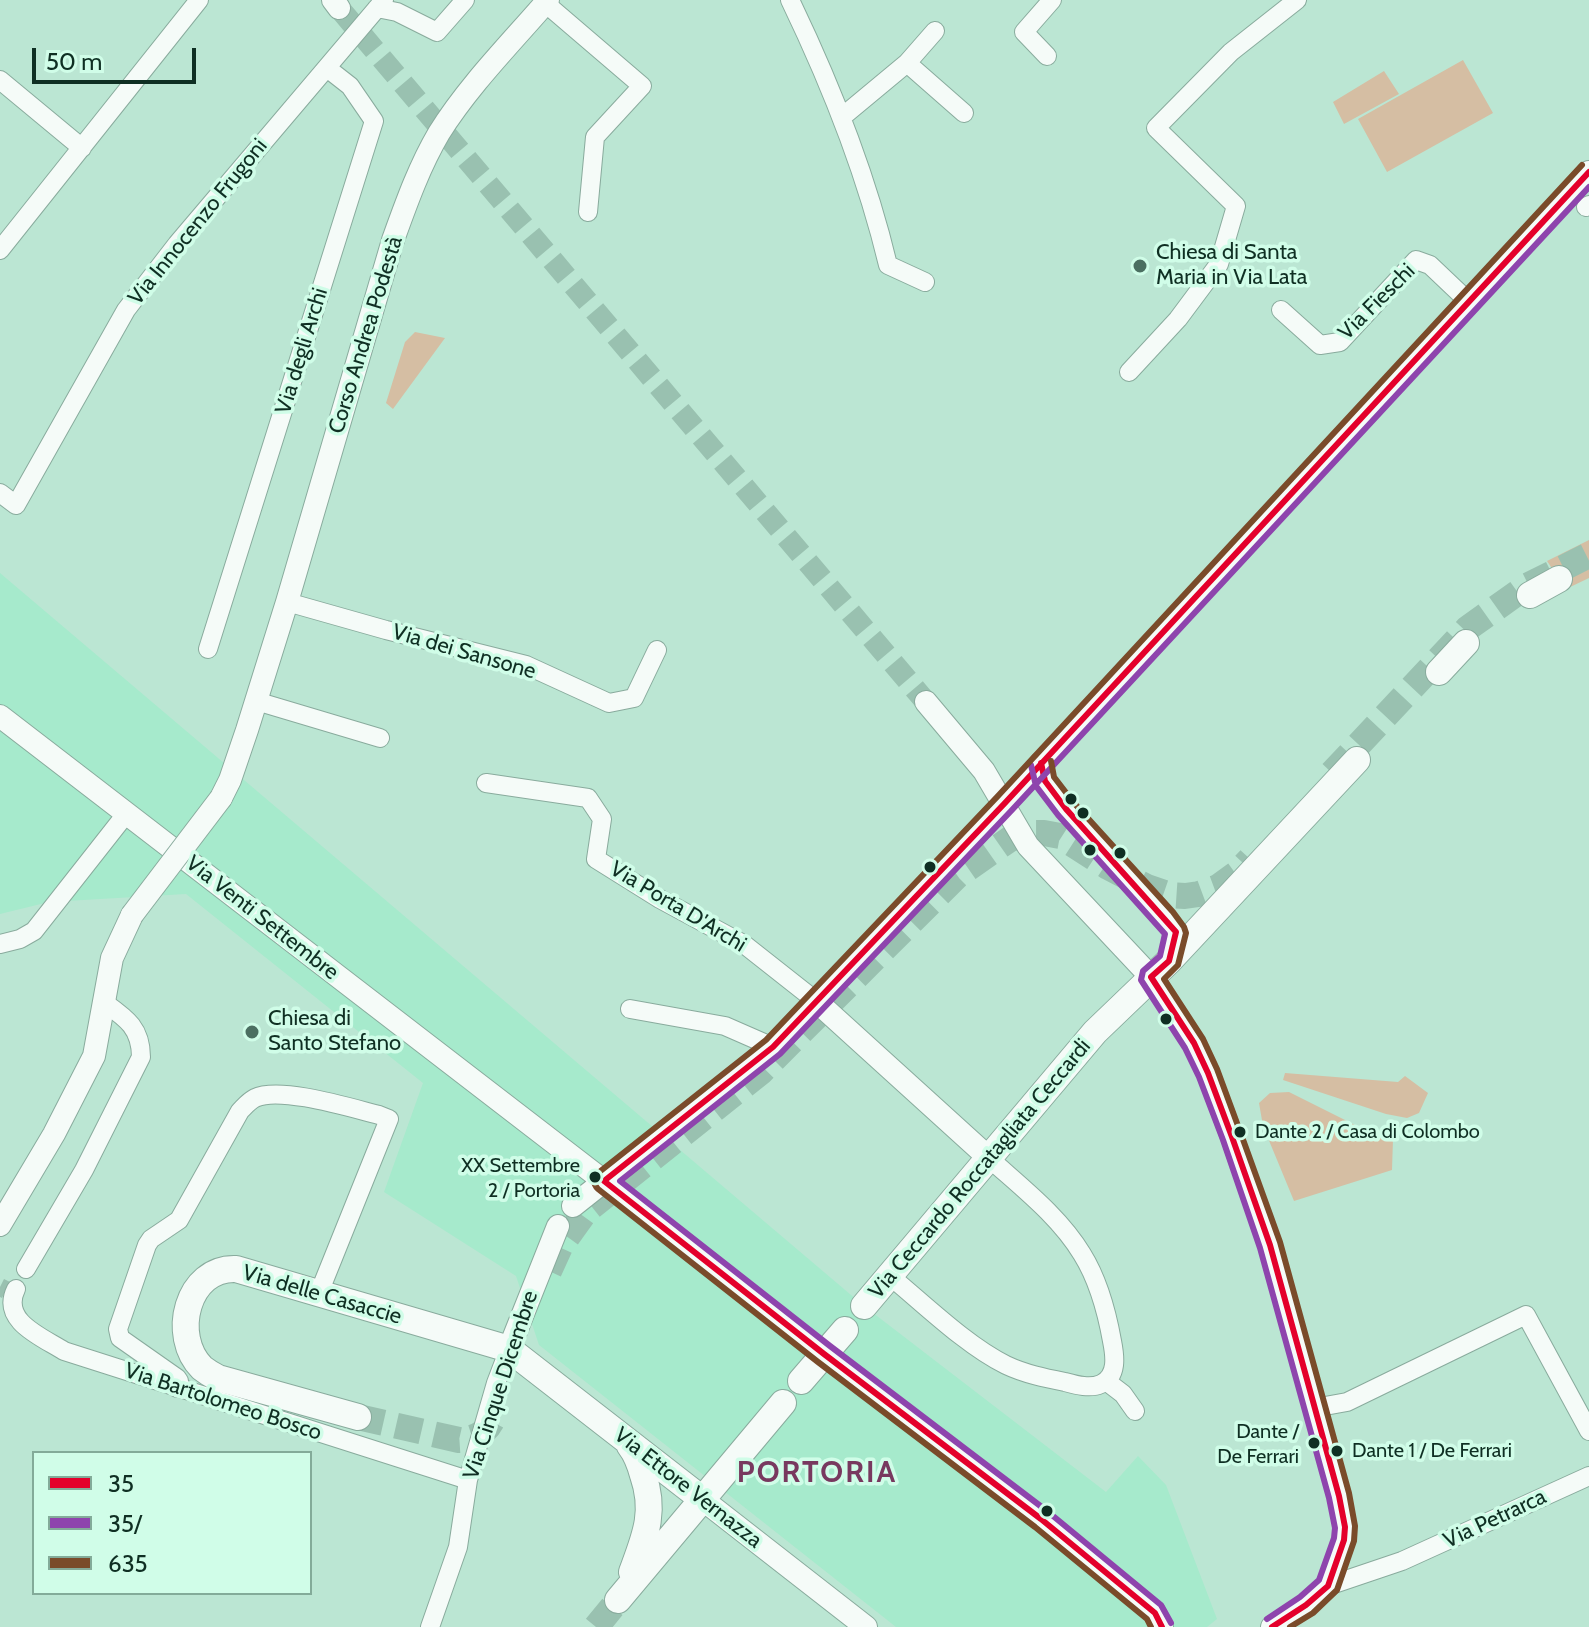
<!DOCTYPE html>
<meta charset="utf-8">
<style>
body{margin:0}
#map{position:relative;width:1589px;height:1627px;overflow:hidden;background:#bbe6d3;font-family:Cabin,sans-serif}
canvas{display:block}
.legend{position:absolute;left:32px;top:1451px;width:280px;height:144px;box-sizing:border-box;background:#d0fde8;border:2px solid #83ab99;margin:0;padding:10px 14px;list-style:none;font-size:24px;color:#0f2f23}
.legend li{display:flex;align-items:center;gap:16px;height:40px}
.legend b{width:40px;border:2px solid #83ab99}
.scale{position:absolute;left:32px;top:48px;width:164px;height:36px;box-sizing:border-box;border:4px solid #0f2f23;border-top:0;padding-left:10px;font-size:24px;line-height:28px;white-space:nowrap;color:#0f2f23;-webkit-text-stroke:6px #d0fde8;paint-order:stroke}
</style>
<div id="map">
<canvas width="1589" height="1627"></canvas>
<ul class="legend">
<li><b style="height:10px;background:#e4002b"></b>35</li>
<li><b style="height:10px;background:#8e44ad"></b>35/</li>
<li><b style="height:10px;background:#7a4b2a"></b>635</li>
</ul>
<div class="scale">50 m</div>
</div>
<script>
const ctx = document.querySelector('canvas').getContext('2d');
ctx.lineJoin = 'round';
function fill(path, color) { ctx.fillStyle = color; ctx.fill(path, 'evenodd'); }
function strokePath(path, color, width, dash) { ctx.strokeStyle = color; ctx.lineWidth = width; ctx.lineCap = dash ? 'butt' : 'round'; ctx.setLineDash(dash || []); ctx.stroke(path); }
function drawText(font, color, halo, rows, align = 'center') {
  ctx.font = font + ' Cabin,sans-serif'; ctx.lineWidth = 7; ctx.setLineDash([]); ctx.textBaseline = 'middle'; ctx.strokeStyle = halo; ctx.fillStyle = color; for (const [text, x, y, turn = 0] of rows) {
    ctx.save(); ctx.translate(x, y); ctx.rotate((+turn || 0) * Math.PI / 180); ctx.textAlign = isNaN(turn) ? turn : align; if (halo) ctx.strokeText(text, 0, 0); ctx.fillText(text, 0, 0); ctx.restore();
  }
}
fill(new Path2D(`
 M0 573 864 1306 1106 1492 1138 1456 1166 1485 1217 1619 1207 1627H896L539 1345 516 1276 384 1192 423 1083 186 894 49 902 0 914Z`), '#a6eacc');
fill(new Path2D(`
 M1463 60 1493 113 1387 172 1358 119Z
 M1384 71 1399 94 1344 124 1333 102Z
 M415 332 445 338 393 409 386 403 405 342Z
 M1589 540V578L1566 589 1547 561Z
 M1285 1073 1398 1082 1405 1076 1428 1093 1419 1113 1407 1118 1386 1114 1283 1080Z
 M1289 1092 1377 1136 1393 1139 1392 1170 1294 1201 1263 1126 1259 1103 1270 1093Z`), '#d5bea3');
strokePath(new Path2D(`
 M0 1287 6 1290`), '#99c1b0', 18, [18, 9]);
strokePath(new Path2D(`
 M339 8 926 702`), '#99c1b0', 22, [22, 11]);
strokePath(new Path2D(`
 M1332 773 1468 628 1527 586 1589 555
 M549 1271 560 1247 586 1211 761 1072 957 876 1010 839 1032 833H1044L1060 836 1108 867 1147 887 1170 895 1185 896 1199 894 1218 887 1236 874 1250 859
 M358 1417 459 1440C475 1439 488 1433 494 1416
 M596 1627 618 1600`), '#99c1b0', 26, [26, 13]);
const minor = new Path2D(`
 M790 0C831 85 866 173 888 265L925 282
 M545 3 642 86 595 137 588 212
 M377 8 397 12 437 32 465 0
 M1047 56 1024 32 1052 0
 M907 63 935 31
 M0 80 82 148
 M842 117 907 63 964 113
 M1586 207 1589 205
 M0 250 199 0
 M1281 310 1320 345 1340 342 1416 260 1430 265 1470 303
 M1129 372 1178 319 1219 264 1236 206 1156 128 1231 52 1297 0
 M0 493 16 505 126 310 177 244 384 0
 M287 602 386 630 526 665 609 703 634 698 657 650
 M208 649 374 121 350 86 327 68
 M256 701 380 738
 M486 783 588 798 602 819 596 859 660 899 745 945 816 1001
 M0 944 20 939 34 931 126 814
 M630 1009 725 1026 773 1047
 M26 1269 84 1170 141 1057C141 1028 126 1018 105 1003
 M890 1276C924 1304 967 1346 1006 1365 1025 1374 1045 1378 1065 1382 1076 1385 1090 1389 1101 1384 1118 1376 1115 1356 1112 1341 1107 1313 1097 1278 1082 1254 1059 1216 1021 1187 989 1158
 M16 1289C0 1321 42 1337 64 1351L468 1480
 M1106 1381 1123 1394 1135 1411
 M177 1388 179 1381 177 1378 120 1338 118 1329 147 1245 151 1239 179 1220 240 1111C245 1106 249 1101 255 1098 280 1086 351 1108 379 1115L389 1119 319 1293
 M1314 1408 1347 1402 1526 1315 1589 1431
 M1328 1586 1402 1561 1589 1476
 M430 1627 458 1547 468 1480 496 1383 509 1349`);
const tertiary = new Path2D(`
 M333 0 339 8
 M926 702 984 771 1028 846 1151 977 1194 1043 1208 1073 1232 1137 1270 1245 1339 1496 1345 1527 1344 1540 1328 1586 1306 1605 1272 1627
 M0 716 644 1212 824 1354 1041 1519 1155 1613 1162 1627
 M1041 763 1045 781 1066 809 1166 919 1176 932 1169 961
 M221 798 230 780 247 730 287 602 393 240C406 204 419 167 439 133 469 85 511 43 548 0
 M816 1001 989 1158
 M573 1206 773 1047 1004 804 1589 172
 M0 1225 54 1134 94 1056 112 958 132 915
 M509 1349 558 1226
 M702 1499 866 1627`);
const secondary = new Path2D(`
 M1530 595 1559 579
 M1439 672 1466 643
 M864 1306 1095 1032 1169 961 1357 760
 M801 1381 845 1330
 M358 1417 218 1378C212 1375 207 1372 202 1368 170 1336 187 1267 236 1269L509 1349 702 1499
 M630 1446C637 1455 640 1464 643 1475 656 1512 645 1537 632 1572
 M618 1600 783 1403`);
strokePath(minor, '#89ab9d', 20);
strokePath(tertiary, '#89ab9d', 24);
strokePath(secondary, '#89ab9d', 28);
strokePath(minor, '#f5fbf8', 18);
strokePath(tertiary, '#f5fbf8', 22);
strokePath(secondary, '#f5fbf8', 26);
const tertiaryBridge = new Path2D(`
 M132 915 221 798`);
strokePath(tertiaryBridge, '#89ab9d', 24, []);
strokePath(tertiaryBridge, '#f5fbf8', 22);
strokePath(new Path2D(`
 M1041 763 1045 781 1066 809 1176 932 1169 961 1151 977 1194 1043 1208 1073 1232 1137 1270 1245 1339 1496 1345 1527 1344 1540 1328 1586 1306 1605 1272 1627
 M1162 1627 1155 1613 1041 1519 824 1354 604 1181 773 1047 1004 804 1589 172`), '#e4002b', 6);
strokePath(new Path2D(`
 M1031 765 1036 786 1058 815 1165 934 1160 956 1143 971 1141 980 1185 1048 1199 1077 1223 1140 1260 1248 1329 1498 1335 1528 1334 1538 1319 1580 1300 1597 1267 1619
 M1171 1623 1161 1605 1047 1511 830 1346 620 1181 780 1054 1011 811 1589 187`), '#8e44ad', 6);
strokePath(new Path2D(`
 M1051 761 1054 777 1074 803 1173 912 1184 927 1186 933 1178 965 1164 979 1203 1039 1217 1069 1241 1134 1280 1242 1349 1493 1355 1526 1354 1541 1337 1590 1313 1613 1290 1627
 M1151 1627 1147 1619 1035 1527 818 1362 598 1189C593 1184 593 1178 598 1173L766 1040 997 797 1582 165`), '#7a4b2a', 6);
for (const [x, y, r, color] of [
 [1140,266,8,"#4b6f61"],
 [1071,799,7,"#0f2f23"],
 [1083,813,7,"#0f2f23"],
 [1090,850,7,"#0f2f23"],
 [1120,853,7,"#0f2f23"],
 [930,867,7,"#0f2f23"],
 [1166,1019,7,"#0f2f23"],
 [252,1032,8,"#4b6f61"],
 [1240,1132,7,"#0f2f23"],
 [595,1177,7,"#0f2f23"],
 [1314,1443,7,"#0f2f23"],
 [1337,1451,7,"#0f2f23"],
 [1047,1511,7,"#0f2f23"]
]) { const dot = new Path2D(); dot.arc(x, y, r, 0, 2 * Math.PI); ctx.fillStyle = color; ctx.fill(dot); strokePath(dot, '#d0fde8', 3); }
drawText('20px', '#0f2f23', '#d0fde8', [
 ["Dante 2 / Casa di Colombo",1255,1132],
 ["XX Settembre",580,1166,"right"],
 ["2 / Portoria",580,1191,"right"],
 ["Dante /",1299,1432,"right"],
 ["De Ferrari",1299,1457,"right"],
 ["Dante 1 / De Ferrari",1352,1451]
], 'left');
drawText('22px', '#0f2f23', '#d0fde8', [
 ["Via Innocenzo Frugoni",198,222,-51],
 ["Via Fieschi",1377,302,-45],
 ["Corso Andrea Podestà",366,335,-73],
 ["Via degli Archi",302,351,-73],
 ["Via dei Sansone",464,652,16],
 ["Via Porta D'Archi",678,907,31],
 ["Via Venti Settembre",262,918,38],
 ["Via Ceccardo Roccatagliata Ceccardi",980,1169,-50],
 ["Via delle Casaccie",322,1295,16],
 ["Via Cinque Dicembre",501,1385,-72],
 ["Via Bartolomeo Bosco",223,1402,18],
 ["Via Ettore Vernazza",688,1488,38],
 ["Via Petrarca",1495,1519,-25]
]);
drawText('22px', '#0f2f23', '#d0fde8', [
 ["Chiesa di Santa",1156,253],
 ["Maria in Via Lata",1156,278],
 ["Chiesa di",268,1019],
 ["Santo Stefano",268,1044]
], 'left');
ctx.letterSpacing = '2px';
drawText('bold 30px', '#78395f', '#d0fde8', [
 ["PORTORIA",817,1473]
]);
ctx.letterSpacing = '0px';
</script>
